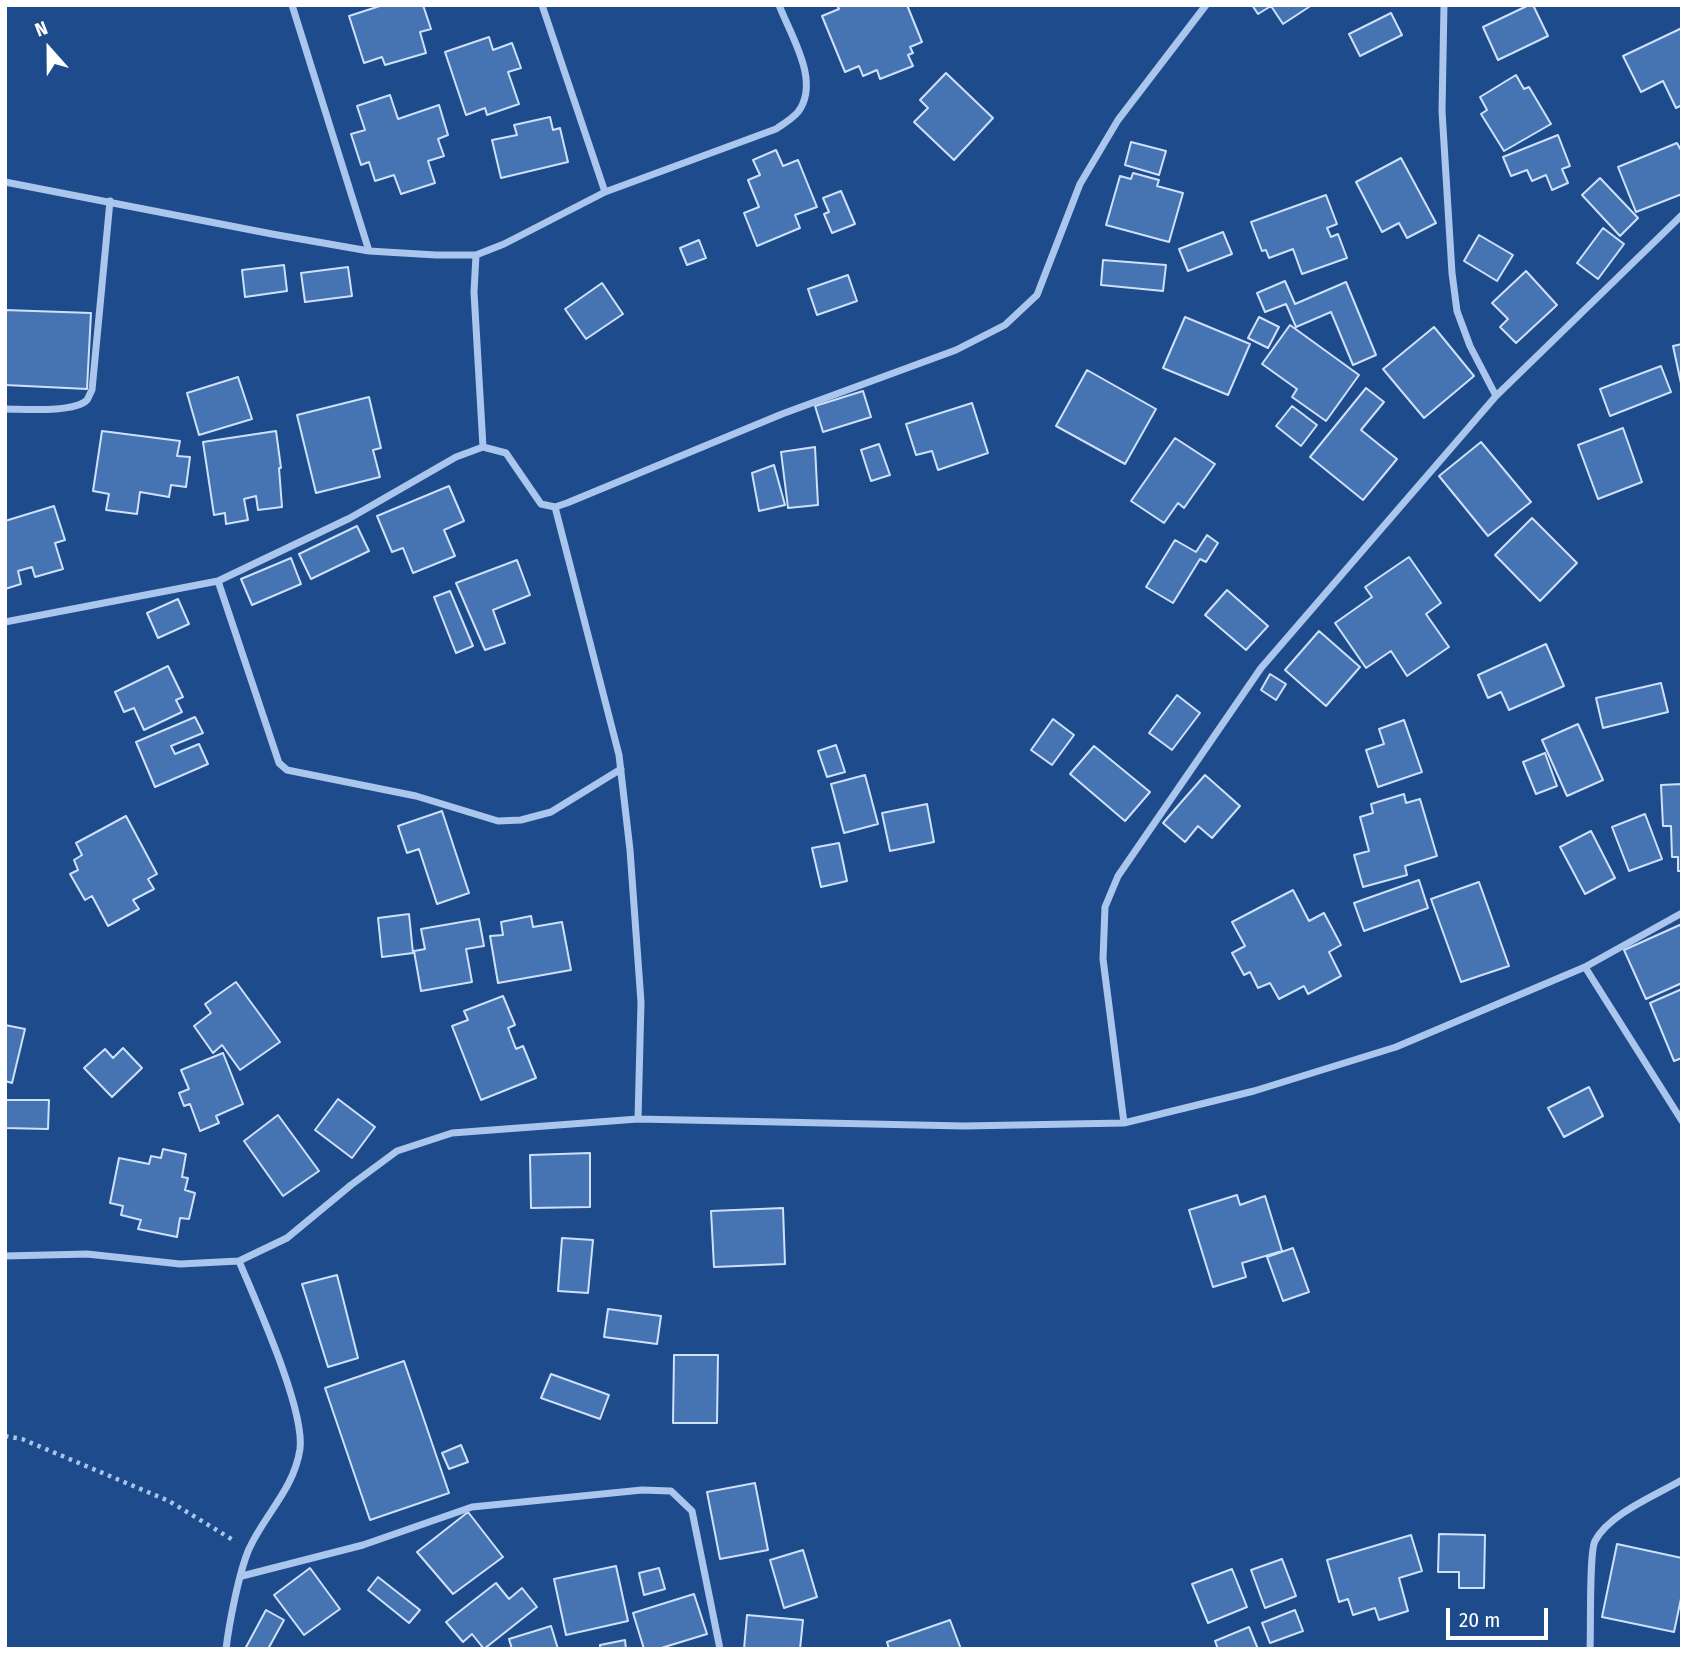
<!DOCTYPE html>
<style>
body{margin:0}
#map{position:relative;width:1687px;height:1654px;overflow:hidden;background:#1e4b8b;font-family:"Fira Sans Condensed",sans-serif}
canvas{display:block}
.frame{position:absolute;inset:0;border:7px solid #fff;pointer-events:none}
.north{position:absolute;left:14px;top:14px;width:70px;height:70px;-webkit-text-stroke:5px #1e4b8b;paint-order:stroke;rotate:339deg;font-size:19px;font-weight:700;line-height:28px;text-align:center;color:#fff}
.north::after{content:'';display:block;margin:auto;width:24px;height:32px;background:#fff;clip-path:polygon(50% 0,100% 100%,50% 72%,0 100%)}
.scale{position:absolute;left:1446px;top:1608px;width:102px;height:32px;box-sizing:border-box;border:4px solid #fff;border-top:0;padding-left:9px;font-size:21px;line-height:24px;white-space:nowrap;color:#fff;-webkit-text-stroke:5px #1e4b8b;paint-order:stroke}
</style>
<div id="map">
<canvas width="1687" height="1654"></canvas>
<div class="frame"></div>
<div class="north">N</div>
<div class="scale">20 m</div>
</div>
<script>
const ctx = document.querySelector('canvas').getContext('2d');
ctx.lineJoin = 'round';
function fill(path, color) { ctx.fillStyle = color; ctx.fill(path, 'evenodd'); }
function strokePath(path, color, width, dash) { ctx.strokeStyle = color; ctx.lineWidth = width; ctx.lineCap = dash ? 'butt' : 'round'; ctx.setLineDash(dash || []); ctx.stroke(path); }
const building = new Path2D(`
 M383 5H423L431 29 420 32 426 53 385 65 382 57 364 63 349 16Z
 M837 5H907L922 42 910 47 913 53 908 55 913 66 880 79 877 70 863 76 859 66 845 72 822 16 839 9Z
 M1252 5H1312L1283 24 1271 6 1258 14Z
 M1529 5H1533L1548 36 1498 60 1483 27Z
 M1391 13 1402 35 1360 56 1349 34Z
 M1682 28V105L1676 108 1663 81 1641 92 1623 56Z
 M489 37 493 50 512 43 521 68 508 72 519 104 487 115 485 108 466 115 445 52Z
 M946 73 993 118 954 160 914 122 928 108 920 100Z
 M1516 75 1524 89 1529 87 1551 124 1504 151 1481 114 1487 110 1480 97Z
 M390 95 398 119 439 105 448 135 438 139 444 156 428 161 435 183 401 194 394 175 375 181 369 162 361 165 351 134 365 130 357 106Z
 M550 117 553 130 560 128 568 162 501 178 492 140 517 135 514 125Z
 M1558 135 1570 166 1562 169 1568 183 1552 190 1546 175 1532 181 1527 170 1511 176 1503 157Z
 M1131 142 1166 151 1159 175 1125 165Z
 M1677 143 1682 152V194L1636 212 1618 167Z
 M776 150 783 166 798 160 817 207 795 215 800 228 757 246 744 213 759 207 748 180 760 175 753 160Z
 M1401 158 1436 223 1407 238 1399 223 1382 232 1356 182Z
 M1133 173 1159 180 1157 186 1183 193 1169 242 1106 225 1120 176 1131 179Z
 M1600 178 1638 218 1620 236 1582 195Z
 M841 191 855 224 832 233 824 214 829 212 823 198Z
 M1326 195 1337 224 1327 228 1331 237 1338 234 1347 258 1302 274 1293 249 1269 258 1266 250 1262 251 1251 222Z
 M1603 228 1624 244 1598 279 1577 263Z
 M1223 232 1232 254 1188 271 1179 249Z
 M1479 235 1513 255 1497 281 1464 261Z
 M699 240 706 258 687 265 680 248Z
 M1103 260 1166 265 1163 291 1101 285Z
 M284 265 287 291 245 297 242 270Z
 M348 267 352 296 305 302 301 273Z
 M1526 271 1557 305 1516 343 1500 327 1508 319 1492 303Z
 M848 275 857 301 817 315 808 289Z
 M1285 281 1295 304 1346 282 1376 355 1353 365 1331 312 1296 327 1286 304 1265 312 1257 293Z
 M602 283 623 314 586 339 565 309Z
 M5 310 91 313 87 389 5 385Z
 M1185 317 1250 344 1228 395 1163 368Z
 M1259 317 1279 327 1268 348 1248 338Z
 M1290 325 1359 375 1326 421 1292 397 1297 389 1262 364Z
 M1434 327 1474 376 1424 418 1383 369Z
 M1682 344V388L1673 346Z
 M1661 366 1671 392 1610 416 1600 389Z
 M1087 370 1156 409 1125 464 1056 426Z
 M238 377 252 419 199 435 187 393Z
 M1366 388 1384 402 1361 430 1397 459 1363 500 1310 457Z
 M863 391 871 417 823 432 815 406Z
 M369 397 381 448 373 450 380 477 316 493 297 415Z
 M972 403 988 453 938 470 932 451 916 455 906 424Z
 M1292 406 1317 425 1301 446 1276 426Z
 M1623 428 1642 482 1598 499 1578 445Z
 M102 431 180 441 177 456 190 457 186 487 171 485 169 497 140 492 137 514 106 510 109 494 93 491Z
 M276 431 281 468H279L282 507 258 510 256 496 244 499 248 520 226 524 225 513 214 515 203 442Z
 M1175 438 1215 464 1184 508 1178 503 1164 523 1131 501Z
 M1481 442 1531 502 1488 536 1439 476Z
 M879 444 890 475 871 481 861 450Z
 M815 447 818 505 788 508 781 452Z
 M774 465 785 505 759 511 752 473Z
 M449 486 464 521 444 530 455 556 413 573 403 548 392 552 377 516Z
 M54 506 65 540 55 543 63 569 35 577 32 567 18 571 21 584 5 589V521Z
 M1532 518 1577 563 1540 601 1495 555Z
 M357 526 369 551 311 579 299 554Z
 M1207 535 1218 543 1206 562 1200 559 1173 603 1146 587 1175 540 1196 552Z
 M1409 557 1441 603 1426 614 1449 647 1407 676 1391 651 1366 668 1335 623 1372 597 1365 587Z
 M291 558 301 584 252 605 241 579Z
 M517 560 530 595 493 610 505 643 485 650 456 583Z
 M1227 590 1268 626 1246 650 1205 615Z
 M450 591 473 646 456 653 434 597Z
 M178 599 189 624 158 638 147 613Z
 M1319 631 1360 667 1326 706 1285 670Z
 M1546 644 1564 686 1509 710 1501 692 1488 698 1478 675Z
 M168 666 183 697 176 700 182 712 144 730 134 708 124 712 115 692Z
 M1270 674 1286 684 1276 700 1261 690Z
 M1661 683 1668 712 1603 728 1596 698Z
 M1177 695 1200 713 1172 750 1149 733Z
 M195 717 203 733 171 746 175 754 199 744 208 764 155 787 136 742Z
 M1053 719 1074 735 1052 765 1031 750Z
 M1404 720 1422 772 1378 787 1366 750 1384 744 1379 729Z
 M1578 724 1603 780 1567 796 1542 740Z
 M836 745 845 772 827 777 818 751Z
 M1094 746 1150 792 1125 821 1070 774Z
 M1545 753 1557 786 1536 794 1523 762Z
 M865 775 878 824 844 833 831 784Z
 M1205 775 1240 806 1212 838 1198 826 1185 842 1163 823Z
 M1682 784V871H1678V857H1672L1671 826H1663L1661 785Z
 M1404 794 1406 803 1420 799 1437 856 1405 866 1407 875 1363 887 1354 855 1369 851 1360 817 1373 813 1371 804Z
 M927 804 934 842 890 851 882 813Z
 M442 811 469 893 437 904 419 849 407 853 398 826Z
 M1645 814 1662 859 1629 871 1612 827Z
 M126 816 157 874 148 879 154 889 133 900 139 909 108 926 92 896 85 900 70 874 78 870 74 860 82 855 76 843Z
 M1591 831 1615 878 1585 894 1560 847Z
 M839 843 847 881 821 887 812 848Z
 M1419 880 1428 908 1364 931 1354 903Z
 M1479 882 1509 966 1461 982 1431 899Z
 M1293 890 1309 921 1324 913 1341 945 1329 952 1341 976 1308 994 1304 986 1279 999 1270 983 1258 988 1250 972 1244 975 1232 953 1245 946 1232 922Z
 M409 914 413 953 382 957 378 918Z
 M531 916 533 927 562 922 571 970 498 983 490 936 503 935 501 922Z
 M479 919 484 946 466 949 472 982 421 991 414 951 425 949 421 929Z
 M1682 924V983L1646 999 1624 950Z
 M236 982 280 1042 240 1070 222 1045 213 1053 194 1026 211 1013 205 1004Z
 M1682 989V1058L1674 1061 1650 1003Z
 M503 996 515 1025 508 1028 516 1049 523 1046 536 1078 481 1100 452 1026 468 1020 464 1011Z
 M5 1025 25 1029 12 1083 5 1081Z
 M123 1048 142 1068 112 1097 84 1068 105 1049 113 1058Z
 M223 1053 243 1104 216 1116 219 1123 200 1131 190 1104 184 1106 179 1093 189 1089 181 1070Z
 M1589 1087 1603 1116 1564 1137 1548 1108Z
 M338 1099 375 1127 352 1158 315 1130Z
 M5 1100H49L48 1129 5 1128Z
 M278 1115 319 1171 283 1196 244 1141Z
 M163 1149 186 1154 182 1177 188 1178 185 1190 195 1193 189 1219 180 1218 177 1237 138 1229 141 1220 121 1215 123 1206 110 1203 119 1158 149 1164 151 1156 161 1158Z
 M590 1153V1207L531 1208 530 1155Z
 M1237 1195 1240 1205 1265 1196 1282 1251 1242 1263 1246 1277 1213 1287 1189 1210Z
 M783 1208 785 1264 714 1267 711 1211Z
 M562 1238 593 1240 588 1293 558 1291Z
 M1293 1248 1309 1292 1283 1301 1267 1257Z
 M337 1275 358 1358 328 1367 302 1284Z
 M608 1309 661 1316 657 1344 604 1337Z
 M674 1355H718L717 1423H673Z
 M404 1361 449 1493 370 1520 325 1388Z
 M551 1374 609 1395 600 1419 541 1398Z
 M461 1445 468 1462 449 1469 442 1453Z
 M755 1483 768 1550 720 1559 707 1492Z
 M468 1512 503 1557 453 1594 417 1552Z
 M1439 1534 1485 1535 1484 1588H1459V1572H1438Z
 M1411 1535 1422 1571 1399 1578 1408 1611 1379 1620 1375 1608 1353 1615 1348 1599 1339 1602 1327 1560Z
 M1617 1544 1682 1558V1594L1674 1632 1602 1617Z
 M803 1550 817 1597 784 1608 770 1560Z
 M1282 1559 1296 1596 1265 1608 1251 1570Z
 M616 1566 628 1621 566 1635 554 1579Z
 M310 1568 340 1609 304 1635 274 1595Z
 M659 1568 665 1589 644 1595 639 1573Z
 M1232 1569 1247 1607 1208 1623 1192 1584Z
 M378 1577 420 1610 409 1623 368 1590Z
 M496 1583 509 1599 522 1588 537 1607 484 1649 472 1634 463 1642 446 1622Z
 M694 1594 707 1634 658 1649H644L633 1613Z
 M266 1610 284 1620 268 1649H245Z
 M1295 1610 1303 1631 1270 1643 1262 1623Z
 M747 1615 803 1620 800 1649H744Z
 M950 1620 961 1649H889L887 1642Z
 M551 1626 558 1649H512L509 1639Z
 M1249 1627 1258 1649H1218L1215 1641Z
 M625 1640 626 1649H600V1645Z`);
fill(building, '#4674b3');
strokePath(building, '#cfe1f9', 2);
strokePath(new Path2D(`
 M5 1436 22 1439 169 1501 233 1540`), '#aac6ec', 4.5, [3.5, 5]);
strokePath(new Path2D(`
 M292 5 369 251
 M542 5 605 192
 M1444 5 1442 111 1452 273 1457 311 1470 346 1496 396
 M5 182 272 234 369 251 436 255H476L504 244 605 192 776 129C783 124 792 119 798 112 821 82 791 36 779 5
 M476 255 474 292 483 447
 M5 409C24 409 74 413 87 400 89 397 90 393 92 390L110 201
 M555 507 619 755 630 850 641 1002 638 1119
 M218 581 279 763 287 770 416 796 498 821 521 820 551 812 621 769
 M5 622 218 581 350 518 456 457 483 447 506 453 541 504 555 507 567 503 782 414 956 350 1005 325 1037 295 1080 184 1118 120 1206 5
 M1585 967 1682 1121
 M1124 1123 1103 959 1105 907 1118 876 1261 668 1496 396 1682 215
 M5 1256 87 1254 180 1264 239 1261 287 1238 351 1185 397 1151 452 1133 638 1119 964 1126 1124 1123 1254 1091 1396 1047 1585 967 1682 913
 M242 1576 363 1545 472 1507 642 1490 671 1491 692 1511 720 1649
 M226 1649C229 1624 239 1572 249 1549 265 1514 294 1489 300 1449 305 1409 256 1302 239 1261
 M1590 1649C1591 1631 1589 1552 1595 1541 1609 1514 1656 1495 1682 1480`), '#aac6ec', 7);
</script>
